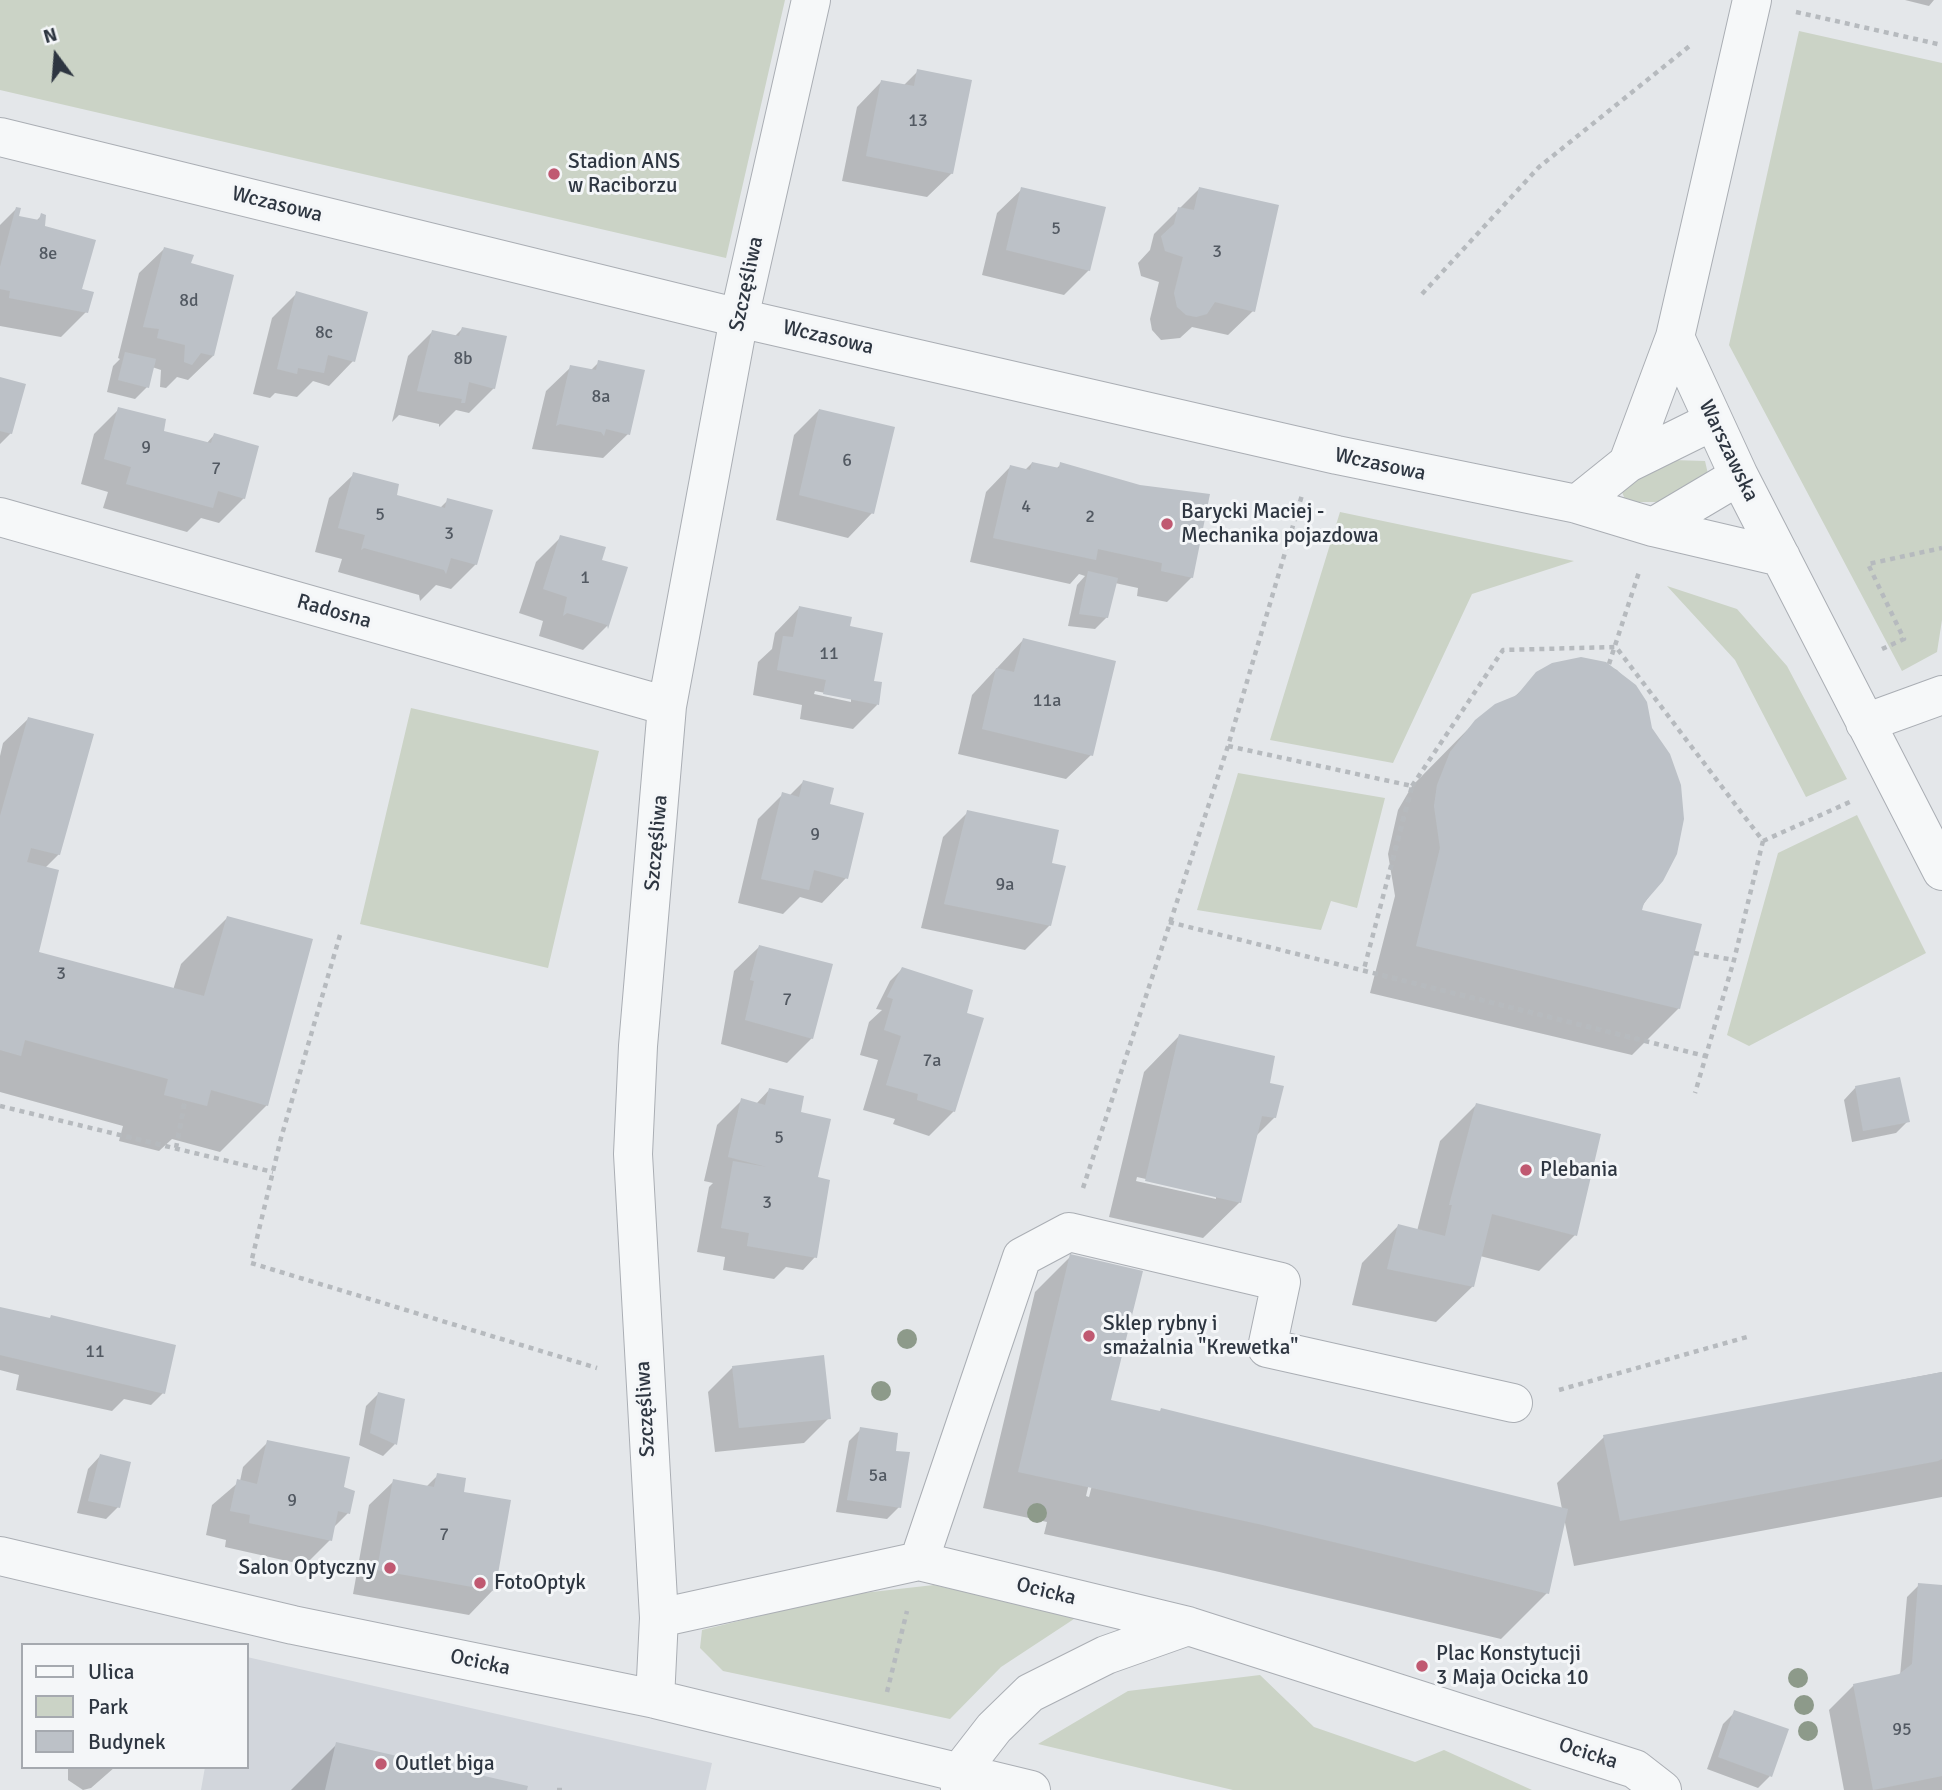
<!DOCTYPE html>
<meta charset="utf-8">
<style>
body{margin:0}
#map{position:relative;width:1942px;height:1790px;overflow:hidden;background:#e4e7ea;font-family:Signika,sans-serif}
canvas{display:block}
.legend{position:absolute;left:21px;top:1643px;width:228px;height:126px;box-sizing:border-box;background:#f4f6f8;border:2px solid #a5a9af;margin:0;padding:9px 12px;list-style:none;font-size:21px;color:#2e3641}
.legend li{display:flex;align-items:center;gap:14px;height:35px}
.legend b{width:35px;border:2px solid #a5a9af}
.north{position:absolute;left:21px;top:21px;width:70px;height:70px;-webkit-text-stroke:5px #f4f6f8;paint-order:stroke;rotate:344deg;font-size:19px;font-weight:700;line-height:28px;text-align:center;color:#2e3641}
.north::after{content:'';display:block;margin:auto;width:24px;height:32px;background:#2e3641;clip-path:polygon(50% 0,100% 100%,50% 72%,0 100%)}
</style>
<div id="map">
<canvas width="1942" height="1790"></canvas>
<ul class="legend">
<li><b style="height:9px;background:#f6f8f9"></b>Ulica</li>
<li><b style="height:19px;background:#cbd3c6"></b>Park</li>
<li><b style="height:19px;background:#bcc1c7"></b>Budynek</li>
</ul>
<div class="north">N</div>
</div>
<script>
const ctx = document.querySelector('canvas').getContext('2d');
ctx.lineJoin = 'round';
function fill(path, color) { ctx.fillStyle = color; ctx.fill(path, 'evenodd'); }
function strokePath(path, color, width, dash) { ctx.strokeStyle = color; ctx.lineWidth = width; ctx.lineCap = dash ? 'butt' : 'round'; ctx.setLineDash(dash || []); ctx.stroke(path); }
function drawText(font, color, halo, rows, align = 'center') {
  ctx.font = font + ' Signika,sans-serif'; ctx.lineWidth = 6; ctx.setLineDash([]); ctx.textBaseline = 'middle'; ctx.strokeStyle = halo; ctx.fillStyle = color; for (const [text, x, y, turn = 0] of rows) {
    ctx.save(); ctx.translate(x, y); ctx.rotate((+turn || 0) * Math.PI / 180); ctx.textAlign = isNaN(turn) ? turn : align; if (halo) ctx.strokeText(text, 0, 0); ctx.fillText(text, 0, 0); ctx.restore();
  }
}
fill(new Path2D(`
 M247 1657 712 1763 706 1790H201L205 1767H247Z`), '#d2d6dc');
fill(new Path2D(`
 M0 0H785L726 258 0 90Z
 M1799 31 1942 63V620L1937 652 1902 671 1729 345Z
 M1672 460 1705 461 1708 474 1663 502H1626L1620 487Z
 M1340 512 1574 561 1472 594 1393 763 1270 740Z
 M1667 586 1737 609 1787 666 1847 779 1806 797 1735 660Z
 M411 708 599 751 548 968 360 924Z
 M1238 773 1385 798 1357 908 1331 901 1321 930 1197 910Z
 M1857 815 1926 953 1749 1046 1727 1035 1778 853Z
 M934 1585 1077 1617 1001 1667 950 1719 723 1671 700 1648 702 1630 845 1595Z
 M1260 1675 1314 1727 1415 1762 1444 1750 1532 1790H1233L1038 1744 1128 1691Z`), '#cbd3c6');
fill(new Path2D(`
 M1905 0H1934L1929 6Z
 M918 71 952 173 927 197 842 181 857 107 881 82 903 86Z
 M1022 189 1089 270 1064 295 982 275 997 213Z
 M1199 189 1253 311 1228 335 1192 327 1180 338 1161 340 1152 330 1150 319 1159 282 1141 276 1138 263 1150 250 1154 234Z
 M16 209 17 217 36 221 42 215 43 227 80 290 86 312 61 337 0 326V225Z
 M164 249 189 264 213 356 188 380 177 377 166 388 160 387 161 370 152 367 147 387 135 399 107 392 113 366 120 359 118 358 139 273Z
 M297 293 353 361 329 386 313 381 297 397 275 393 270 398 253 394 272 318Z
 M462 329 494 388 469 413 456 410 439 427V424L399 415 392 422 408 356 432 332 454 337Z
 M599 362 628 434 603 458 532 449 546 391 571 367 590 371Z
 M0 377 11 433 0 444Z
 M119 409 162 432 206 444 214 435 244 498 219 523 201 518 187 532 103 508 108 492 81 484 94 434Z
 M819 410 872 513 848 538 776 520 794 435Z
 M1032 463 1056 469 1061 464 1140 486 1192 577 1167 602 1137 596 1138 588 1115 583 1107 617 1095 629 1068 626 1077 585 1085 576 1079 574 1070 584 970 562 986 492 1010 467 1025 470Z
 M354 474 395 496 439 509 448 500 476 564 451 589 436 585 420 601 419 595 338 572 342 559 315 552 329 498Z
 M561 537 600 562 608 625 583 650 539 636 543 621 519 613 536 562Z
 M799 608 848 627 872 682 877 705 853 729 800 719 802 705 753 695 758 662 772 649 775 633ZM815 691 851 698V702L814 694Z
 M1023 640 1091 755 1066 779 958 754 972 695Z
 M1600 662 1617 670 1642 697 1669 867 1639 911 1679 1008 1632 1055 1370 993 1395 896 1388 854 1398 810 1412 786 1476 721 1514 697 1547 667Z
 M28 719 59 854 45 868 37 953 173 990 181 964 227 918 267 1105 220 1152 172 1139 159 1151 119 1141 123 1126 0 1092V756L3 743Z
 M804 781 827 805 846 878 822 903 800 897 783 914 738 903 758 819 783 794 789 796Z
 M968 812 1050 865V925L1025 950 921 928 943 837Z
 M759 947 812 1038 787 1063 721 1044 734 971Z
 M902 969 964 1014 954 1111 929 1136 893 1124 895 1119 863 1110 878 1060 860 1055 869 1022 882 1010 876 1009 890 981Z
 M1180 1035 1268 1085 1275 1117 1255 1137 1240 1202 1203 1238 1109 1217 1144 1072ZM1137 1177 1216 1195V1199L1136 1181Z
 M1856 1087 1908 1121 1896 1133 1852 1142 1844 1100Z
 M770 1089 799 1114 816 1178 815 1257 803 1270 786 1267 774 1279 723 1270 725 1257 697 1252 709 1187 713 1183 704 1181 717 1125 742 1100 756 1104Z
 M1476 1105 1575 1235 1539 1271 1480 1256 1473 1286 1436 1322 1352 1305 1362 1263 1398 1226 1417 1231 1440 1141Z
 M1071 1256 1108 1406 1562 1509 1557 1483 1604 1437 1942 1372V1497L1574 1566 1564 1518 1547 1593 1501 1639 1215 1571 1044 1534 1047 1522 983 1508 1035 1292ZM1096 1454H1100L1089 1497 1086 1496Z
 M0 1309 49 1320 163 1393 151 1405 124 1399 112 1411 16 1390 19 1375 0 1370Z
 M733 1367 829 1418 804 1443 715 1452 708 1392Z
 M378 1394 403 1400 395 1444 383 1456 359 1445 366 1406Z
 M861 1429 899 1507 887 1519 836 1512 849 1441Z
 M268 1442 342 1489 348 1513 333 1528 330 1540 305 1565 225 1547 226 1540 206 1535 212 1505 240 1481 243 1467Z
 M100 1456 118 1507 106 1519 77 1513 88 1469Z
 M438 1475 462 1494 493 1590 469 1615 353 1594 369 1505 394 1481 426 1487Z
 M1919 1585 1942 1587V1790H1844L1829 1710 1854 1685 1900 1676 1907 1597Z
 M1735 1712 1770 1776 1758 1788 1707 1769 1723 1724Z
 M337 1744 525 1790H291Z
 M60 1767H115L91 1788 83 1790 68 1780V1769Z`), '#0003');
fill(new Path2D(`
 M917 69 972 80 953 174 866 156 881 80 914 86Z
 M1021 187 1106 207 1090 271 1006 250Z
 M1199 187 1279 205 1255 312 1215 302 1207 314 1196 317 1186 315 1177 307 1174 293 1183 257 1165 251 1161 236 1174 224 1178 207 1194 210Z
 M16 207 21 208 19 216 39 220 41 213 46 215 45 226 96 240 82 289 94 292 88 313 9 298 10 291 0 289V267Z
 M164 247 194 255 191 263 234 275 214 356 201 353 192 365 184 362 185 345 157 338 159 329 143 327Z
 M296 291 368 312 355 362 328 355 324 373 298 368 297 374 277 369Z
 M462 327 507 336 495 389 469 382 465 403H461L462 399 417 391 432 330 459 336Z
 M125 352 156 359 149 388 118 380Z
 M598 360 645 370 630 435 606 429 604 436 601 432 560 424 556 426 570 365 596 370Z
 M0 377 26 384 12 434 0 431Z
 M118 407 166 419 164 431 211 443 214 433 259 446 245 499 218 491 213 508 126 484 131 467 104 459Z
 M819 409 895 427 874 514 799 495Z
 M1032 462 1059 468 1060 462 1140 485 1210 494 1193 578 1161 571 1162 563 1098 549 1096 560 993 538 1010 465 1030 470Z
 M353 472 399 484 397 495 445 508 447 498 493 510 477 565 451 558 446 574 444 570 364 548 361 550 365 535 338 528Z
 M560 535 606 547 602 560 628 567 608 629 607 625 567 613 563 616 567 597 543 589Z
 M1088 571 1118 578 1108 618 1079 614Z
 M799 606 852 617 850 626 883 633 874 681 882 682 879 705 823 694 826 680 777 670 783 636 793 637Z
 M1023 638 1116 661 1093 756 982 729 996 668 1014 672Z
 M1581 657 1606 662 1636 685 1647 702 1652 728 1670 754 1681 785 1684 819 1677 854 1663 881 1644 903 1642 910 1702 924 1680 1009 1416 946 1440 848 1434 806 1437 785 1450 752 1475 720 1495 704 1517 695 1536 672 1552 663Z
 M28 717 94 734 60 855 31 848 27 862 59 870 39 952 204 996 227 916 313 939 268 1106 211 1090 207 1106 164 1095 168 1079 25 1040 21 1056 0 1050V816Z
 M803 780 834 788 830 804 864 813 848 879 814 870 809 890 761 879 782 792 799 797Z
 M967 810 1059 830 1052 863 1066 866 1051 926 944 904Z
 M759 945 833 964 813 1039 745 1020 754 981 750 980Z
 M902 967 973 990 967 1013 984 1018 955 1112 917 1100 918 1094 886 1085 901 1036 884 1030 893 999 887 997Z
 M1179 1034 1275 1056 1270 1083 1284 1086 1276 1118 1262 1116 1241 1203 1145 1181Z
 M1900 1077 1910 1122 1863 1131 1855 1086Z
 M769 1088 804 1096 801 1112 831 1119 818 1177 830 1180 817 1258 747 1246 749 1233 721 1228 733 1161 767 1167 728 1157 741 1098 765 1105Z
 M1476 1103 1601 1134 1577 1236 1492 1214 1474 1287 1387 1269 1398 1224 1445 1236 1452 1205H1449Z
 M1070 1254 1143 1271 1111 1400 1160 1411 1161 1408 1568 1509 1549 1594 1263 1525 1018 1472Z
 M0 1307 50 1318 51 1315 176 1345 165 1394 0 1355Z
 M824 1355 831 1419 739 1428 732 1366Z
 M1942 1372V1459L1938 1461 1620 1521 1603 1435Z
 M378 1392 405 1399 397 1445 370 1433Z
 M860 1427 898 1433 896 1451 910 1452 901 1508 847 1500Z
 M267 1440 350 1457 344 1487 355 1491 350 1514 338 1511 332 1541 249 1523 250 1515 230 1511 237 1479 257 1484Z
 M100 1454 131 1462 120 1508 88 1501Z
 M437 1473 466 1478 464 1492 511 1500 495 1591 377 1570 393 1479 434 1487Z
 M1918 1583 1942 1585V1776L1873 1790 1853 1684 1899 1674 1912 1664Z
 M1734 1710 1789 1729 1772 1777 1718 1757Z
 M336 1742 528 1786 527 1790H325Z`), '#bcc1c7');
const minor = new Path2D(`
 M0 137 739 318 1337 455 1577 504 1653 527 1781 557
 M1675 337 1739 476 1942 871
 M1628 463 1675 337 1752 0
 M1577 504 1628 463 1713 421
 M0 517 667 706
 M1653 527 1739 476
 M1865 723 1942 695
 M0 1556 293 1625 655 1699 1031 1790
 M919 1561 1022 1257 1069 1232 1281 1282 1267 1348 1513 1403
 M659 1618 919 1561 1188 1626 1635 1769 1662 1790
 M655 1699 659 1618 633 1154 638 1046 667 706 739 318 811 0
 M960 1790 959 1773 994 1728 1030 1693 1106 1655 1188 1626`);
strokePath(minor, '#aaaeb4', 40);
strokePath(new Path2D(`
 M1796 12 1942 45
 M1422 294 1539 167 1692 44
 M1882 649 1904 639 1868 564 1942 548
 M1609 664 1639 572
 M1228 746 1412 786 1364 969
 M1412 786 1503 650 1616 647 1763 841 1734 960 1695 1093
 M1763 841 1852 801
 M1169 922 1705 1056
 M340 935 281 1138 251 1263 597 1368
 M1694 953 1734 960
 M0 1106 273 1172
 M176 1148 185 1100
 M1083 1188 1228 746 1302 495
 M1559 1390 1747 1337
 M887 1692 907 1611
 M557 1790H566`), '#b6babe', 4.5, [5, 5]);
strokePath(minor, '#f6f8f9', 38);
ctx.fillStyle = '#8d9a8a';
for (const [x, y] of [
 [907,1339],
 [881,1391],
 [1037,1513],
 [1798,1678],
 [1804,1705],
 [1808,1731]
]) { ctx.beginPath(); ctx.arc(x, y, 10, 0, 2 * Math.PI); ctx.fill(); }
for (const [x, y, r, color] of [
 [554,174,7,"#c05971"],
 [1167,524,7,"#c05971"],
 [1526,1170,7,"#c05971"],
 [1089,1336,7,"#c05971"],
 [390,1568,7,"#c05971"],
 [480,1583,7,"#c05971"],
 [1422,1666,7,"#c05971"],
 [381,1764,7,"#c05971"]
]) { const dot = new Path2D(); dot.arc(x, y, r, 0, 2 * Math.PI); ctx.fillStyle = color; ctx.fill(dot); strokePath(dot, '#f4f6f8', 2.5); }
drawText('18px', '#525962', null, [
 ["13",918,121],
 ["5",1056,229],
 ["3",1217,252],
 ["8e",48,254],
 ["8d",189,301],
 ["8c",324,333],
 ["8b",463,359],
 ["8a",601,397],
 ["9",146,448],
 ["6",847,461],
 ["7",216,469],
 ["4",1026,507],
 ["5",380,515],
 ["2",1090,517],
 ["3",449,534],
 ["1",585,578],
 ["11",829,654],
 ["11a",1047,701],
 ["9",815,835],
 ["9a",1005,885],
 ["3",61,974],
 ["7",787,1000],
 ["7a",932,1061],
 ["5",779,1138],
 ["3",767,1203],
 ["11",95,1352],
 ["5a",878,1476],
 ["9",292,1501],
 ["7",444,1535],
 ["95",1902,1730]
]);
drawText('21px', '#2e3641', '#f4f6f8', [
 ["Stadion ANS",568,162],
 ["w Raciborzu",568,186],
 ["Barycki Maciej -",1181,512],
 ["Mechanika pojazdowa",1181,536],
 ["Plebania",1540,1170],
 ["Sklep rybny i",1103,1324],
 ["smażalnia \"Krewetka\"",1103,1348],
 ["Salon Optyczny",376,1568,"right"],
 ["FotoOptyk",494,1583],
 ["Plac Konstytucji",1436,1654],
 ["3 Maja Ocicka 10",1436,1678],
 ["Outlet biga",395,1764]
], 'left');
drawText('21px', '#2e3641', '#f4f6f8', [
 ["Wczasowa",277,205,14],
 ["Szczęśliwa",747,284,-78],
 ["Wczasowa",828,338,13],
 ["Warszawska",1728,451,64],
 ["Wczasowa",1380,465,12],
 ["Radosna",334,612,16],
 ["Szczęśliwa",657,843,-85],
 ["Szczęśliwa",646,1409,-93],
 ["Ocicka",1046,1592,14],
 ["Ocicka",480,1663,12],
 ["Ocicka",1588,1754,18]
]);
</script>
